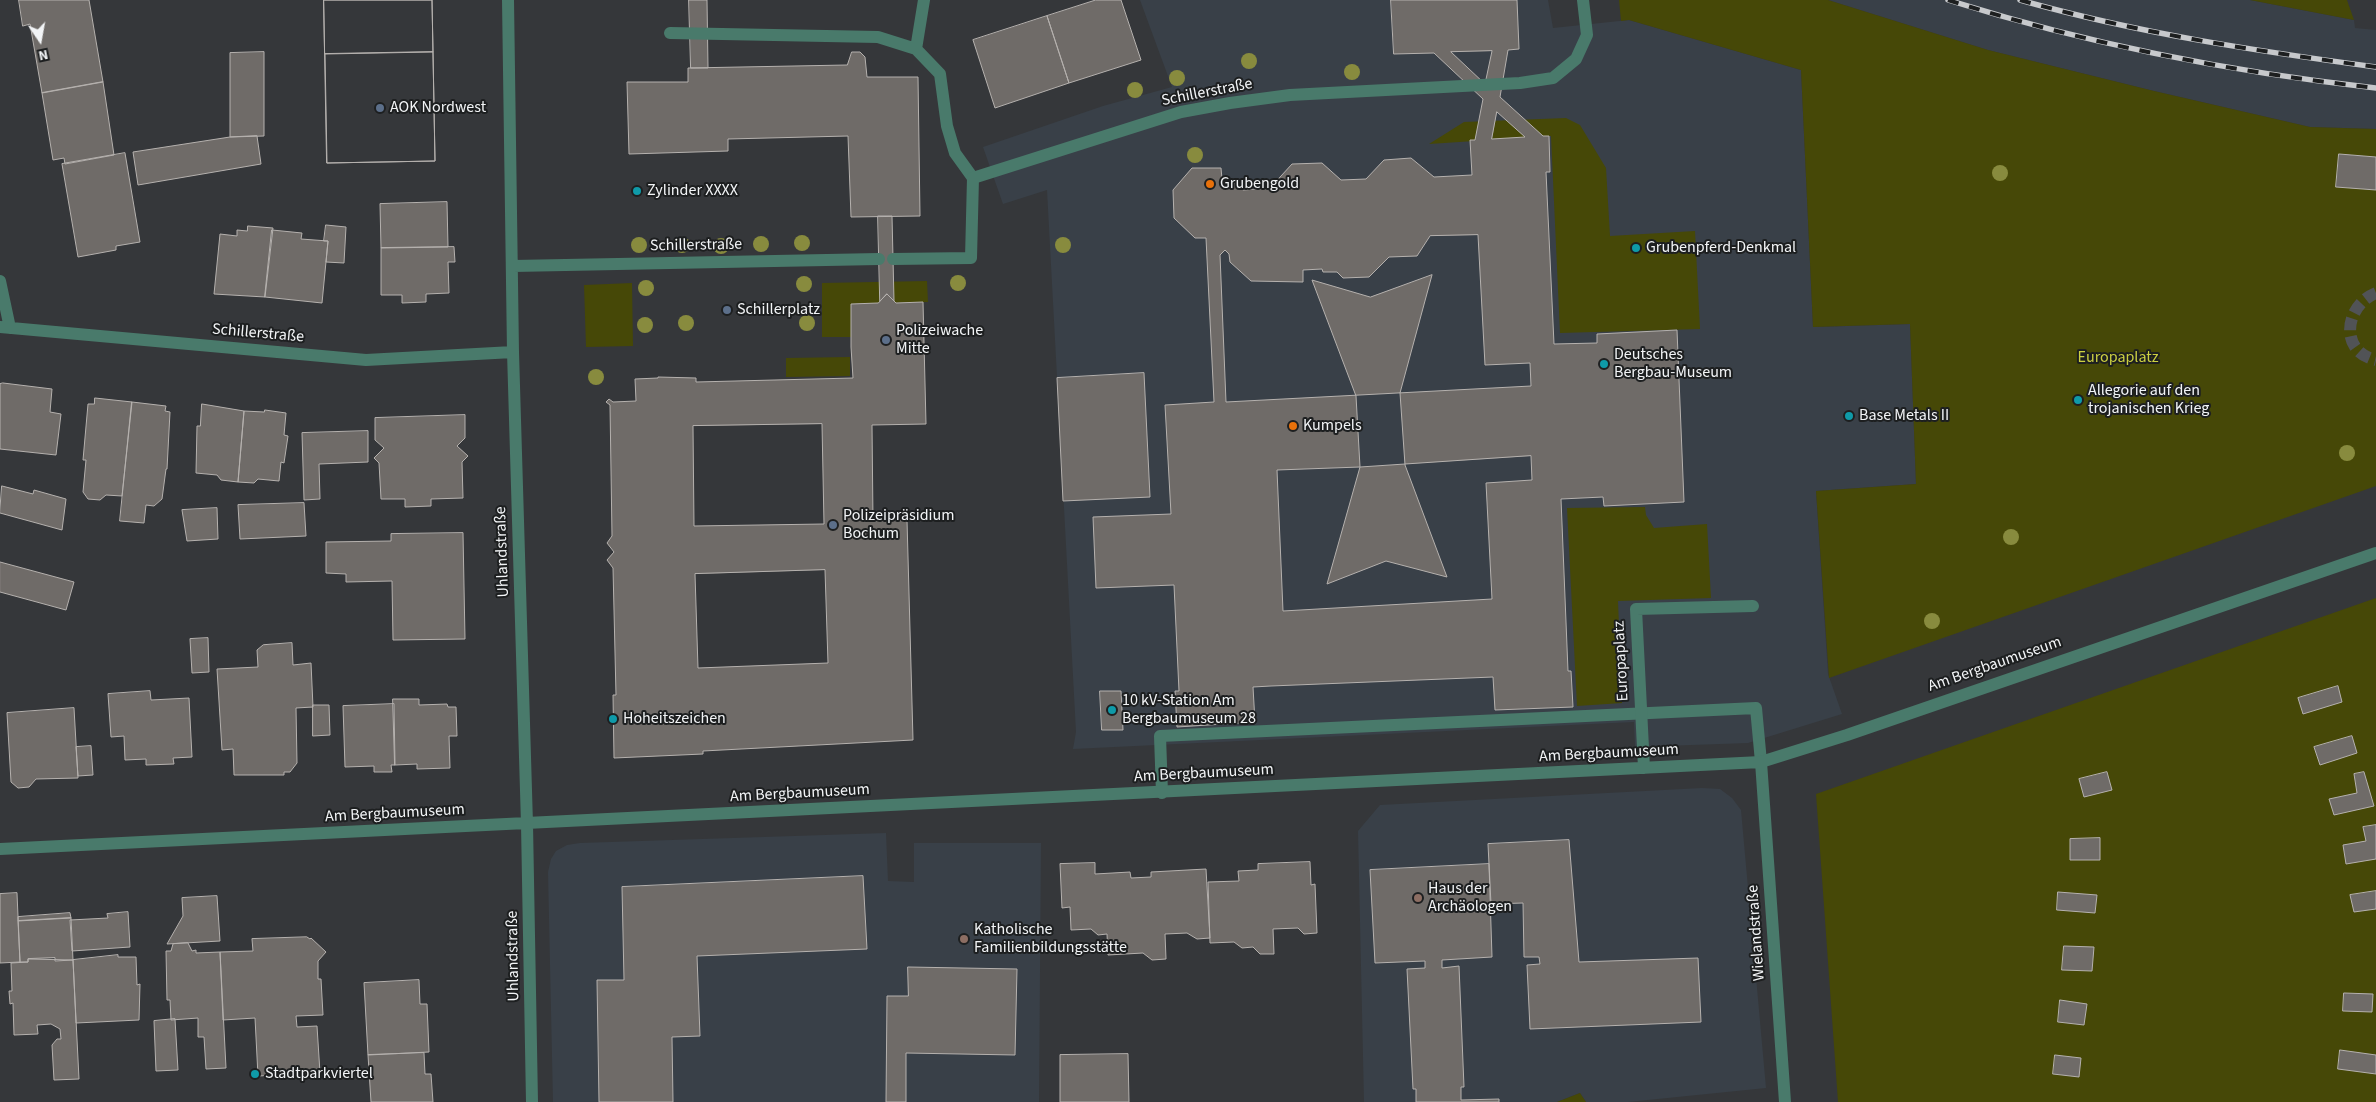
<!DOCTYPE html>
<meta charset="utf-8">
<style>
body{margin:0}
#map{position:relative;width:2376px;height:1102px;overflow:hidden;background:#35373a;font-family:"Source Sans 3",sans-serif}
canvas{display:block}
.north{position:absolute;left:15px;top:15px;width:50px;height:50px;-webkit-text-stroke:4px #1d1f20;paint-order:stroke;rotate:168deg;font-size:14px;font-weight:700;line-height:20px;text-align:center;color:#f2f4f6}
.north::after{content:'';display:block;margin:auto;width:18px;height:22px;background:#f2f4f6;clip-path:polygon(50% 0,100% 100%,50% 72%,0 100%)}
</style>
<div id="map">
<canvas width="2376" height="1102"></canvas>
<div class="north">N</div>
</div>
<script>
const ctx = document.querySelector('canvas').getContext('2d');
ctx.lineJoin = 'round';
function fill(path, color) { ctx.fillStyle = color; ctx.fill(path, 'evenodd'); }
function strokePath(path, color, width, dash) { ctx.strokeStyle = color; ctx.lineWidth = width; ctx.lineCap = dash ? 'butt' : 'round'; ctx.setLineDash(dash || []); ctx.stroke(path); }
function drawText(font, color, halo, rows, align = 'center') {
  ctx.font = font + ' "Source Sans 3",sans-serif'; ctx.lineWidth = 4; ctx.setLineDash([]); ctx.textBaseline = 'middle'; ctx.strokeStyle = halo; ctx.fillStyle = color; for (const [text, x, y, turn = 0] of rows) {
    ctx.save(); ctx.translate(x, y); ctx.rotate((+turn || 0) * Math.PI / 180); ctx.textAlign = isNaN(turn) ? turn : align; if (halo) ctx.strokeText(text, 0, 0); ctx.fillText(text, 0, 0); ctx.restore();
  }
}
fill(new Path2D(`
 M1140 0H1548L1553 28 1629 20 1801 70 1813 327 1910 324 1916 484 1816 491 1828 674 1842 714 1748 743 1635 747 1634 722 1073 749 1076 732 1047 190 1003 204 983 147 1103 106 1172 87Z
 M1828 0H2250L2354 20 2355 28 2376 30V129L2310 127 2154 91 1988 50Z
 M1702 788 1720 789 1732 798 1741 810 1766 1088 1628 1102H1586L1580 1093 1557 1102H1364L1358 831 1380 805Z
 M886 833 888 881 914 882V843H1041L1039 1102H553L548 872 551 859 556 851 567 845 580 843Z`), '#394048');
fill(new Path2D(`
 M1619 0H1828L1988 50 2154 91 2310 127 2376 129V157L2339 154 2336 186 2376 190V486L1829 678 1816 491 1916 484 1910 324 1813 327 1801 70 1629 20 1621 21Z
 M2250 0H2347L2354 20Z
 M1566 118 1580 125 1606 168 1610 236 1695 231 1700 329 1560 333 1551 136 1429 144 1464 122Z
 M927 281 928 302 852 304 851 337H822V283Z
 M632 283 633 346 586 347 584 285Z
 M850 357V376L786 377V358Z
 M1645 507 1646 515 1654 528 1707 524 1711 598 1618 601 1622 703 1577 706 1567 508Z
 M2376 598V1102H1838L1816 794Z
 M1580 1093 1586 1102H1557Z`), '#464807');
const building = new Path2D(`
 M19 0H89L103 82 42 93 30 24 23 26Z
 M324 0H432L435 161 327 163Z
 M324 0H432L433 52 325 54Z
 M689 0H707L708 68H691Z
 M1096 0H1121L1141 60 1069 83 1047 16Z
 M1391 0H1517L1519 49 1508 50 1500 97 1543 136H1549L1550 172H1546L1554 344 1597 343V334L1677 330 1684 502 1604 506 1603 497 1561 499 1568 671H1571L1573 707 1495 710 1493 677 1271 686 1253 687 1255 722 1177 727 1175 691H1179L1174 585 1096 588 1093 517 1171 514 1165 405 1214 402 1206 238H1195L1174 218 1173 190 1192 168H1221L1222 179 1231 180 1243 190 1270 188 1292 164 1322 163 1341 180 1366 179 1384 160 1411 158 1434 177 1472 175 1470 140H1475L1483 99 1434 53 1394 54ZM1492 51 1485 84 1451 52ZM1497 112 1525 137 1492 139ZM1478 235 1485 365 1530 363 1531 386 1226 402 1220 255 1225 250 1229 254 1230 262 1251 281 1303 282V270L1322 269 1323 272H1337L1343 278 1369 277 1389 257 1417 256 1430 236ZM1531 456 1532 480 1486 483 1492 599 1283 611 1277 470 1360 467Z
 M1047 16 1069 83 995 108 973 40Z
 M264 52V136L230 137V53Z
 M433 52 435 161 327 163 325 54Z
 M852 52H860L865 57 867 77H918L920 216 851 217 848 136 728 139V151L629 154 627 82H688V68L847 65Z
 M103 82 114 155 65 164 64 158 53 160 42 93Z
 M257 136 261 164 138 185 133 152 230 137Z
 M125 153 140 242 116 246V250L78 257 62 164Z
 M2339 154 2376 157V190L2336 187Z
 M447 202 448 247 381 248 380 204Z
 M878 216H892L894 301 887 294 880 301Z
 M326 225 346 227 344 263 326 262 328 241H324Z
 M248 226 273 228 265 297 214 294 220 234 237 236V230L247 231Z
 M272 230 302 233 301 239 328 241 322 303 265 297Z
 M454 247 455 262H448L449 293 426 294V302L402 303V295H381V248Z
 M1432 275 1400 393 1405 465 1447 577 1386 561 1327 584 1360 467 1356 396 1312 280 1370 297Z
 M887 294 896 303 923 302 926 424 872 425 873 521 907 520 913 740 703 751V754L614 758 613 695H616L613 568 607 560 614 552 607 543 612 536 610 405 606 402 609 399 613 402 636 401 635 379 658 378V377L696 378V382L853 378 851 347V304L878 303ZM822 424 824 524 694 526 693 426ZM825 570 828 663 698 668 695 574Z
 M1144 373 1150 497 1063 501 1057 378Z
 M3 383 52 389 50 412 61 414 56 455 0 449V384Z
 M95 398 132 402 122 496 106 495 100 500 88 499 83 492 86 460H83L88 404H94Z
 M132 402 166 406 165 411 170 412 167 469H166L162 499 154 506 146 505 144 523 120 521Z
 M202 404 244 411 238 482 221 480 217 475 196 473 197 426H200Z
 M265 410 286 413 284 435 288 436 284 463 281 462 279 481 258 479 254 483 238 482 244 411 264 412Z
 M465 415V438L457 446 468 456 462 462 463 498 431 499V506L405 507V499H381L379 463 374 458 384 448 375 440V418Z
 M368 431V462L319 464 320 499 304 500 302 433Z
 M2 486 33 494 34 490 66 499 62 530 0 513Z
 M304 503 306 536 240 539 238 505Z
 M217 508 218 539 187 541 182 510Z
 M463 533 465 639 393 640 392 581 346 582V574L326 573V542L391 541V534Z
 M0 562 74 582 66 610 0 592Z
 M208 638 209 672 192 673 190 639Z
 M292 643 293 665 311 663 313 707 296 708 297 763 290 772H284V775H234L233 749 222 750 217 669 258 667 257 650 263 645Z
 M2338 686 2342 702 2303 714 2298 698Z
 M150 691 151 700 189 698 192 757 173 758 174 764 146 765V759L125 760 124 736 111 737 108 694Z
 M1100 691H1121L1123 730H1102Z
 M393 699H419V705L447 704 448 707H456L457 736H449L450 768 417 769V764L395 765Z
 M394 704 395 765H391L392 772H374V766L345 767 343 706Z
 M313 705H329L330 735 313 736Z
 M74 708 78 778 36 779 29 787 18 788 11 782 7 713Z
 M2352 736 2357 753 2320 765 2314 747Z
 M91 746 93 775 78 776 76 747Z
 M2107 772 2112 790 2084 797 2079 779Z
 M2364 772 2374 806 2334 815 2329 799 2357 793 2354 774Z
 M2376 825V859L2346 864 2343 845 2366 841 2363 827Z
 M2100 838V860H2070V839Z
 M1569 840 1579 962 1698 958 1701 1022 1530 1029 1527 965 1540 964 1539 957H1524L1523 903 1491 904 1488 844Z
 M1310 862 1311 885 1315 884 1317 933 1304 934 1298 928 1273 929 1274 954H1260L1253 947 1242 948 1234 942 1210 943 1208 882 1239 881 1238 871 1258 870V864Z
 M1095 863V874L1130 872 1131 878 1151 877V872L1206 869 1210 938 1197 939 1187 933 1165 934 1166 959 1152 960 1143 953 1108 955 1107 934 1098 935 1091 929 1071 930 1070 907 1062 908 1060 864Z
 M1489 864 1492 957 1442 960V968L1459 966 1464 1087H1461V1100L1499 1099V1102H1416V1089H1413L1407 969 1425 968V961L1375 963 1370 870Z
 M863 876 867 949 697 956 700 1036 672 1037 673 1102H599L597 980H624L622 887Z
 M2376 891V909L2354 912 2350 895Z
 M2058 892 2097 895 2095 913 2057 910Z
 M17 893 20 962 0 963V894Z
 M217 896 220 941 167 944 183 916 182 898Z
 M128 912 130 947 72 951 70 920 108 918 107 914Z
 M70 913 71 918 18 921V917Z
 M71 918 73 960 28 959V962H20L18 921Z
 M307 937 310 939 311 938 326 952 318 961V979H321L323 1015 296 1016 297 1027 317 1026 320 1073 258 1076 255 1018 223 1020 220 952 253 951 252 939Z
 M188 943 192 951 196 950V953L220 952 226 1068 206 1069 204 1037H198V1018L171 1020 170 1000H167L166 951H171L173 944Z
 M2064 946 2094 947 2092 971 2062 970Z
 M118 955V957H136L137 985 140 984 139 1020 76 1023 73 960Z
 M55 958V961L73 960 79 1079 54 1080 52 1045 57 1039H61L60 1029 51 1024 37 1025 38 1034 14 1035 13 1003 10 1004 9 991H12L11 963 28 962V959Z
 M908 967 1017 969 1015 1055 906 1053V1102H886L887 996H908Z
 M419 980 420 1004H427L429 1052 368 1055 364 983Z
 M2344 993 2373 994 2372 1012 2343 1011Z
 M2060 1000 2087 1004 2084 1025 2058 1022Z
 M175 1019 178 1070 156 1071 154 1021Z
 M2340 1050 2376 1055V1074L2338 1069Z
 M424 1053 425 1074H431L433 1102H371L368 1055Z
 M1128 1054 1129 1102H1060V1055Z
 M2055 1055 2081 1058 2079 1077 2053 1074Z`);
fill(building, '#6f6b68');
strokePath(building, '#b5b1ae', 1);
strokePath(new Path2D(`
 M2376 293C2344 306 2339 352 2376 360`), '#515356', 12, [12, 6]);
strokePath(new Path2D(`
 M670 33 878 37 916 49 940 74 947 126 955 153 973 178
 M916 49 924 0
 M1162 793 1160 736 1756 708 1761 762`), '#497a6b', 12);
strokePath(new Path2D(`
 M508 0 513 352 527 824 532 1102
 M893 259 971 258 973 178 1181 112 1230 103 1290 95 1520 83 1553 78 1576 59 1587 35 1583 0
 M513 266 879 259
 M0 281 10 328
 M0 327 366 360 513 352
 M1761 762 1785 1102
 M1644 768 1636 609 1753 606
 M0 849 1761 762 1847 735 2376 553`), '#497a6b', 12);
const rail = new Path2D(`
 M1948 0C2087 44 2231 72 2376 88
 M2020 0C2137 33 2256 51 2376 67`);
strokePath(rail, '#c7c9cc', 5.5);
strokePath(rail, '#1d1f20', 4, [11]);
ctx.fillStyle = '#888b3e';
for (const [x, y] of [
 [1249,61],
 [1352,72],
 [1177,78],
 [1135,90],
 [1195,155],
 [2000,173],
 [802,243],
 [761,244],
 [639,245],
 [682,245],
 [1063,245],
 [721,246],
 [958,283],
 [804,284],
 [646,288],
 [686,323],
 [807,323],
 [645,325],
 [596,377],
 [2347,453],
 [2011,537],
 [1932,621]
]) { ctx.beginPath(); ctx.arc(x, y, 8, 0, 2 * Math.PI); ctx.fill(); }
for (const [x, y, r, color] of [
 [380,108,5,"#5c6f8a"],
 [1210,184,5,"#e8710a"],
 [637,191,5,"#0f9aa8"],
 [1636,248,5,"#0f9aa8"],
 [727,310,5,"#5c6f8a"],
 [886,340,5,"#5c6f8a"],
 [1604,364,5,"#0f9aa8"],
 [2078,400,5,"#0f9aa8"],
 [1849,416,5,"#0f9aa8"],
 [1293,426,5,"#e8710a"],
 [833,525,5,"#5c6f8a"],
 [1112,710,5,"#0f9aa8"],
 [613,719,5,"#0f9aa8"],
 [1418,898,5,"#8d6e63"],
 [964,939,5,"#8d6e63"],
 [255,1074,5,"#0f9aa8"]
]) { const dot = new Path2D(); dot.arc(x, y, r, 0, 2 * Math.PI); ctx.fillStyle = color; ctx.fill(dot); strokePath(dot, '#1d1f20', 2); }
drawText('16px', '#f2f4f6', '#1d1f20', [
 ["Schillerstraße",1207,93,-11],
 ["Schillerstraße",696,246,-1],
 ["Schillerstraße",258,334,5],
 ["Uhlandstraße",503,552,-92],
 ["Europaplatz",1622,661,-93],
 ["Am Bergbaumuseum",1995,665,-19],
 ["Am Bergbaumuseum",1609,754,-3],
 ["Am Bergbaumuseum",1204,774,-3],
 ["Am Bergbaumuseum",800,794,-3],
 ["Am Bergbaumuseum",395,814,-3],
 ["Wielandstraße",1757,933,-94],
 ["Uhlandstraße",514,956,-91]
]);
drawText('16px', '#f2f4f6', '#1d1f20', [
 ["AOK Nordwest",390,108],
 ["Grubengold",1220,184],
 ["Zylinder XXXX",647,191],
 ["Grubenpferd-Denkmal",1646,248],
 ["Schillerplatz",737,310],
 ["Polizeiwache",896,331],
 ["Mitte",896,349],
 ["Deutsches",1614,355],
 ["Bergbau-Museum",1614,373],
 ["Allegorie auf den",2088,391],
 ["trojanischen Krieg",2088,409],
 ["Base Metals II",1859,416],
 ["Kumpels",1303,426],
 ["Polizeipräsidium",843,516],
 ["Bochum",843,534],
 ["10 kV-Station Am",1122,701],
 ["Bergbaumuseum 28",1122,719],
 ["Hoheitszeichen",623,719],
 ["Haus der",1428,889],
 ["Archäologen",1428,907],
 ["Katholische",974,930],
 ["Familienbildungsstätte",974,948],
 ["Stadtparkviertel",265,1074]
], 'left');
drawText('16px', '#ccd041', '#1d1f20', [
 ["Europaplatz",2118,358]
]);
</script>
